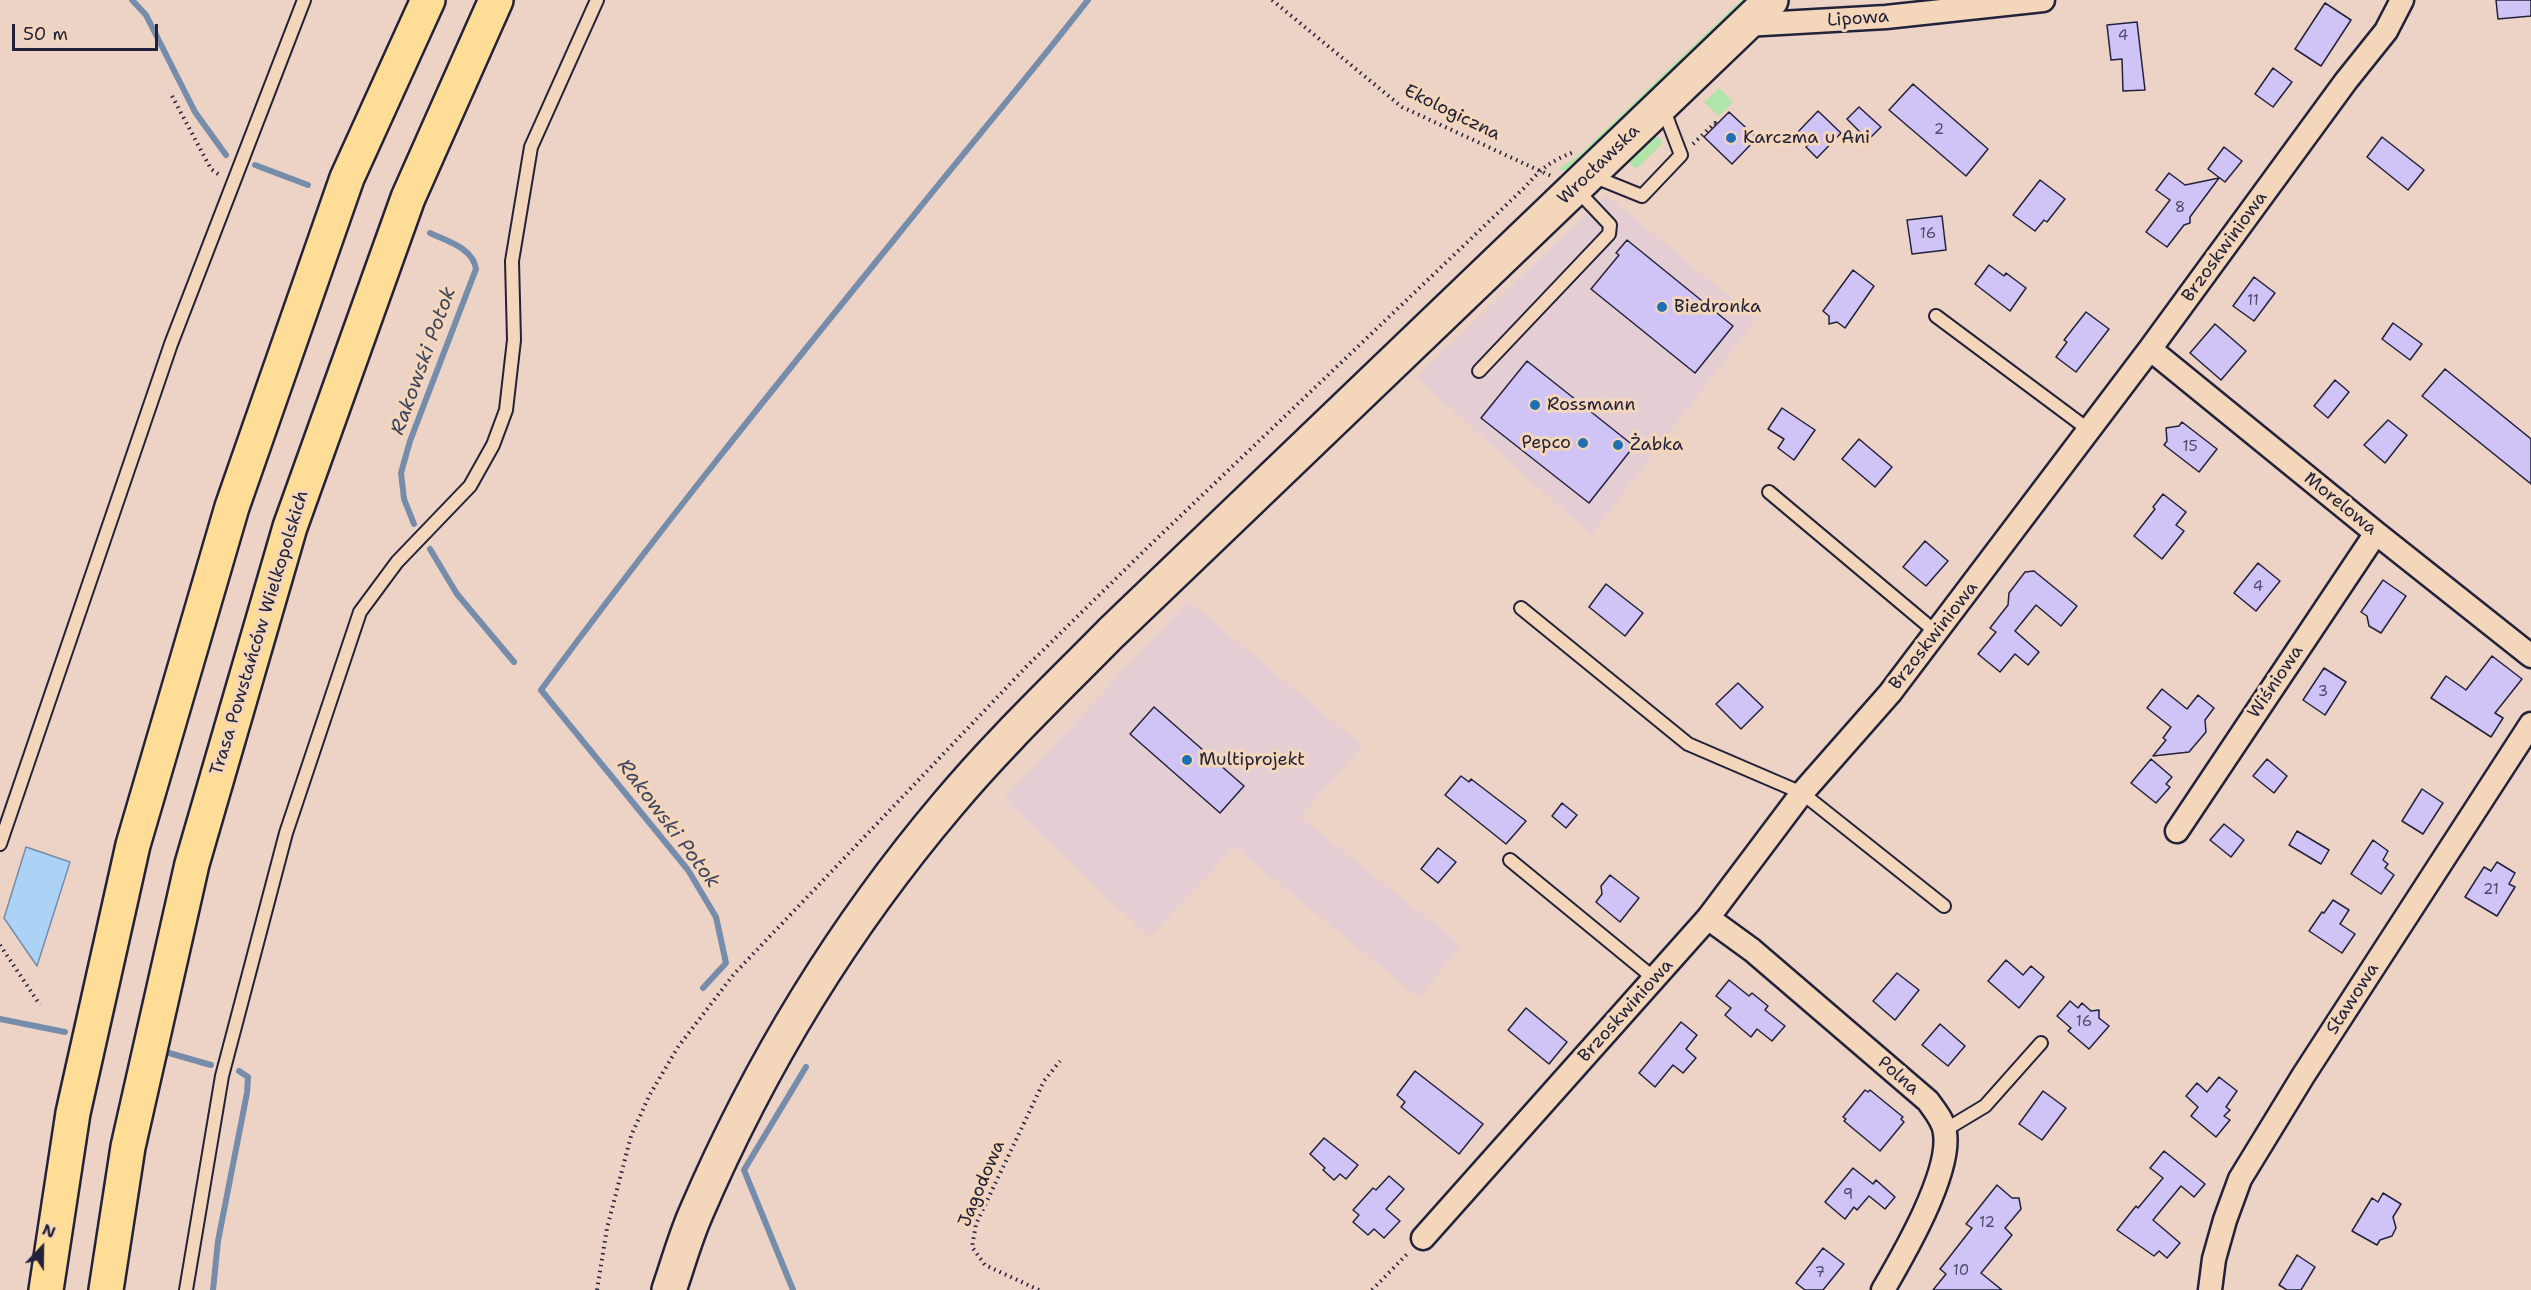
<!DOCTYPE html>
<meta charset="utf-8">
<style>
body{margin:0}
#map{position:relative;width:2531px;height:1290px;overflow:hidden;background:#edd2c6;font-family:"Shantell Sans",sans-serif}
canvas{display:block}
.north{position:absolute;left:12px;top:1218px;width:60px;height:60px;-webkit-text-stroke:4px #f4d6ba;paint-order:stroke;rotate:22deg;font-size:16px;font-weight:700;line-height:24px;text-align:center;color:#22223b}
.north::after{content:'';display:block;margin:auto;width:21px;height:27px;background:#22223b;clip-path:polygon(50% 0,100% 100%,50% 72%,0 100%)}
.scale{position:absolute;left:12px;top:24px;width:146px;height:27px;box-sizing:border-box;border:3px solid #22223b;border-top:0;padding-left:8px;font-size:18px;line-height:21px;white-space:nowrap;color:#22223b;-webkit-text-stroke:4px #f4d6ba;paint-order:stroke}
</style>
<div id="map">
<canvas width="2531" height="1290"></canvas>
<div class="north">N</div>
<div class="scale">50 m</div>
</div>
<script>
const ctx = document.querySelector('canvas').getContext('2d');
ctx.lineJoin = 'round';
function fill(path, color) { ctx.fillStyle = color; ctx.fill(path, 'evenodd'); }
function strokePath(path, color, width, dash) { ctx.strokeStyle = color; ctx.lineWidth = width; ctx.lineCap = dash ? 'butt' : 'round'; ctx.setLineDash(dash || []); ctx.stroke(path); }
function drawText(font, color, halo, rows, align = 'center') {
  ctx.font = font + ' "Shantell Sans",sans-serif'; ctx.lineWidth = 6; ctx.setLineDash([]); ctx.textBaseline = 'middle'; ctx.strokeStyle = halo; ctx.fillStyle = color; for (const [text, x, y, turn = 0] of rows) {
    ctx.save(); ctx.translate(x, y); ctx.rotate((+turn || 0) * Math.PI / 180); ctx.textAlign = isNaN(turn) ? turn : align; if (halo) ctx.strokeText(text, 0, 0); ctx.fillText(text, 0, 0); ctx.restore();
  }
}
fill(new Path2D(`
 M1606 195 1756 319 1591 535 1416 377Z
 M1188 601 1362 746 1300 817 1461 945 1419 998 1235 847 1149 937 1004 799Z`), '#e4ced4');
fill(new Path2D(`
 M1741 0H1752L1573 170 1565 171 1558 169 1577 157Z
 M1719 88 1733 102 1719 116 1704 102Z
 M1650 133 1660 138 1662 144 1637 168 1632 166 1627 155Z`), '#afe5a8');
const water = new Path2D(`
 M26 847 70 862 37 966 4 918Z`);
fill(water, '#acd3f6');
strokePath(water, '#758cab', 1.5);
strokePath(new Path2D(`
 M132 0 146 15 195 112 226 155
 M255 165 308 185
 M414 524 404 499 401 473 410 441 476 269C473 248 447 241 430 233
 M430 549 457 594 514 662
 M703 988 726 963 716 917 688 870 541 690C655 535 776 385 897 236 960 157 1026 80 1088 0
 M0 1019 65 1032
 M169 1053 211 1065
 M213 1290 218 1241 247 1093 248 1077 239 1071
 M793 1290 744 1170 806 1067`), '#758cab', 6);
const building = new Path2D(`
 M2496 0H2531V16L2498 19Z
 M2325 3 2351 20 2321 66 2295 49Z
 M2137 22 2145 90 2123 91 2122 59 2111 60 2107 25Z
 M2273 68 2292 82 2273 107 2255 94Z
 M1913 84 1988 149 1966 176 1889 110Z
 M1859 107 1881 127 1868 140 1847 119Z
 M1818 111 1841 133 1817 158 1806 147 1809 144 1797 133Z
 M1729 112 1757 138 1732 164 1704 137Z
 M2382 137 2424 170 2408 190 2367 157Z
 M2224 147 2242 161 2225 182 2208 169Z
 M2169 173 2185 185 2219 178 2190 217V223L2184 225 2167 247 2146 232 2170 200 2156 190Z
 M2040 180 2065 199 2047 222 2044 220 2035 231 2013 215Z
 M1942 216 1946 250 1912 254 1907 220Z
 M1627 240 1733 326 1695 373 1591 289 1619 255 1616 253Z
 M1989 265 2004 276 2006 273 2026 288 2010 311 1975 284Z
 M1853 270 1874 286 1845 328 1837 322 1829 324V316L1823 311Z
 M2254 277 2275 293 2254 321 2233 306Z
 M2086 312 2109 329 2076 372 2056 357 2067 342 2064 340Z
 M2393 323 2422 344 2410 360 2382 339Z
 M2215 324 2246 351 2221 380 2190 353Z
 M1527 361 1634 446 1589 503 1481 418Z
 M2445 369 2531 439V484L2422 396Z
 M2335 380 2349 392 2328 418 2314 406Z
 M1782 408 1815 430 1794 460 1778 448 1784 439 1768 429Z
 M2388 420 2407 435 2385 463 2364 445Z
 M2182 422 2217 449 2199 472 2164 445 2167 441 2166 428 2179 426Z
 M1859 439 1892 467 1875 487 1842 459Z
 M2163 494 2186 512 2176 525 2184 531 2162 559 2134 536 2155 509 2153 507Z
 M1925 541 1948 561 1926 586 1903 567Z
 M2258 563 2280 581 2256 611 2234 593Z
 M2034 571 2077 606 2061 626 2036 605 2015 631 2039 652 2028 665 2015 654 2000 672 1978 654 1996 632 1990 628 2008 605 2009 593 2025 572Z
 M2383 580 2406 596 2381 633 2369 626 2367 616 2361 612Z
 M1606 584 1643 613 1625 636 1589 607Z
 M2492 656 2522 679 2495 713 2503 718 2491 737 2431 698 2446 676 2466 690Z
 M2324 668 2346 682 2325 715 2303 700Z
 M1738 683 1763 707 1741 729 1716 704Z
 M2162 689 2187 709 2198 695 2214 708 2205 720 2206 732 2189 752 2153 756 2166 740 2163 738 2171 727 2147 708Z
 M1154 707 1244 786 1220 813 1130 734Z
 M2151 759 2172 777 2166 784 2170 787 2156 803 2131 783Z
 M2267 759 2287 776 2274 793 2253 776Z
 M1461 776 1469 782 1471 779 1526 821 1506 844 1445 795Z
 M2422 789 2443 803 2423 834 2402 821Z
 M1562 803 1577 815 1566 828 1552 816Z
 M2224 824 2244 840 2231 857 2210 840Z
 M2297 831 2329 850 2321 864 2289 845Z
 M2373 840 2388 851 2383 860 2388 864 2385 868 2394 875 2381 894 2351 874Z
 M1438 848 1456 862 1438 883 1421 869Z
 M2497 862 2515 873 2509 884 2515 887 2497 916 2465 897 2484 867 2491 871Z
 M1610 875 1639 898 1620 922 1596 902 1602 894 1601 886Z
 M2333 900 2349 910 2340 924 2355 934 2342 953 2309 931 2322 912 2324 913Z
 M2006 960 2023 975 2031 966 2044 977 2019 1008 1988 981Z
 M1897 973 1919 990 1895 1020 1873 1001Z
 M1729 980 1749 996 1752 993 1768 1006 1765 1010 1785 1026 1772 1041 1757 1029 1751 1037 1725 1015 1731 1008 1716 996Z
 M2070 1001 2078 1008 2082 1003 2091 1011 2099 1010V1018L2109 1026 2089 1049 2068 1031 2071 1028 2057 1016Z
 M1526 1008 1567 1042 1549 1064 1508 1030Z
 M1681 1022 1697 1035 1686 1049 1696 1058 1683 1073 1673 1065 1655 1087 1639 1073Z
 M1940 1024 1965 1046 1948 1066 1922 1045Z
 M1415 1071 1483 1124 1459 1154 1401 1107 1405 1102 1397 1095Z
 M2219 1077 2237 1091 2226 1107 2230 1110 2224 1116 2230 1120 2216 1137 2191 1116 2198 1107 2186 1096 2197 1083 2207 1092Z
 M1865 1090 1868 1092 1870 1090 1903 1117 1901 1119 1904 1122 1880 1151 1844 1121 1846 1119 1843 1117Z
 M2043 1091 2066 1108 2042 1140 2019 1124Z
 M1324 1138 1358 1165 1346 1179 1340 1174 1334 1180 1323 1170 1325 1168 1310 1154Z
 M2164 1151 2205 1184 2194 1197 2181 1186 2153 1220 2180 1243 2167 1258 2159 1251 2154 1256 2117 1230 2136 1206 2138 1208 2163 1178 2150 1168Z
 M1853 1168 1873 1184 1876 1180 1895 1197 1885 1209 1869 1196 1857 1210 1854 1207 1845 1219 1825 1202Z
 M1389 1176 1404 1189 1386 1209 1400 1221 1384 1238 1374 1229 1368 1235 1353 1222 1359 1215 1353 1210 1373 1188 1376 1190Z
 M1997 1185 2012 1198H2019L2021 1209 2005 1228 2012 1235 1981 1273 2002 1290H1933L1946 1274 1940 1269 1972 1228 1966 1224Z
 M2383 1193 2401 1204 2393 1217 2396 1228 2392 1236 2380 1240 2377 1245 2352 1231 2372 1198 2378 1202Z
 M1823 1248 1844 1264 1823 1290H1805L1796 1283Z
 M2297 1255 2315 1267 2301 1290H2287L2279 1285Z`);
fill(building, '#d0c3f5');
strokePath(building, '#22223b', 1.5);
const lane = new Path2D(`
 M1590 175 1642 196 1681 155 1663 108
 M1936 316 2089 430
 M1479 371 1609 234 1610 225 1576 189
 M1769 492 1937 633
 M1521 608 1688 744 1802 793 1944 906
 M0 844 171 344 304 0
 M1510 860 1655 979
 M1945 1130 1985 1106 2041 1043
 M186 1290 222 1076 286 833 360 612 397 562 470 486 493 445 506 410 514 340 512 261 531 147 597 0`);
const street = new Path2D(`
 M1745 25 1886 17 2043 0
 M2150 349 2376 533 2531 656
 M2177 831 2376 533
 M1708 918 1752 950 1928 1101C1935 1111 1944 1121 1945 1133 1951 1173 1904 1254 1883 1290
 M1423 1238 1708 918 1802 793 1890 693 2150 349 2346 81 2386 31 2402 0
 M2210 1290 2214 1259 2225 1220 2240 1179 2303 1076 2531 724`);
const secondary = new Path2D(`
 M669 1290C678 1264 685 1238 696 1213 760 1064 843 928 948 804 998 744 1056 689 1111 633L1771 0`);
const highway = new Path2D(`
 M46 1290 73 1113 133 845 232 507 347 178 428 0
 M106 1290 128 1147 192 864 290 527 408 198 496 0`);
strokePath(lane, '#22223b', 16);
strokePath(street, '#22223b', 27);
strokePath(secondary, '#22223b', 38);
strokePath(highway, '#22223b', 38);
strokePath(new Path2D(`
 M1272 0 1402 107 1551 176
 M172 96 211 169 221 176
 M1693 144 1715 123 1717 125
 M0 945 40 1005
 M597 1290 607 1228 631 1136 649 1096 678 1047 734 974 1026 667 1149 546 1524 188C1541 169 1550 161 1574 152
 M1039 1290 985 1265 972 1247 976 1224 1044 1081 1060 1061
 M1372 1290 1409 1252`), '#22223b', 4, [1.5, 4.5]);
strokePath(lane, '#f4d6ba', 12);
strokePath(street, '#f4d6ba', 22);
strokePath(secondary, '#f4d6ba', 33);
strokePath(highway, '#ffdd96', 33);
for (const [x, y, r, color] of [
 [1731,138,6,"#1f6fb2"],
 [1662,307,6,"#1f6fb2"],
 [1535,405,6,"#1f6fb2"],
 [1583,443,6,"#1f6fb2"],
 [1618,445,6,"#1f6fb2"],
 [1187,760,6,"#1f6fb2"]
]) { const dot = new Path2D(); dot.arc(x, y, r, 0, 2 * Math.PI); ctx.fillStyle = color; ctx.fill(dot); strokePath(dot, '#f4d6ba', 2); }
drawText('15px', '#4e4a6a', null, [
 ["4",2123,36],
 ["2",1939,130],
 ["8",2180,208],
 ["16",1928,234],
 ["11",2253,301],
 ["15",2190,447],
 ["4",2258,587],
 ["3",2323,692],
 ["21",2491,890],
 ["16",2084,1022],
 ["9",1848,1195],
 ["12",1987,1223],
 ["10",1961,1271],
 ["7",1820,1273]
]);
drawText('18px', '#22223b', '#f4d6ba', [
 ["Lipowa",1858,19,-4],
 ["Ekologiczna",1452,113,26],
 ["Wrocławska",1599,165,-44],
 ["Brzoskwiniowa",2225,247,-54],
 ["Morelowa",2340,504,39],
 ["Trasa Powstańców Wielkopolskich",260,633,-73],
 ["Brzoskwiniowa",1934,636,-52],
 ["Wiśniowa",2276,682,-56],
 ["Stawowa",2353,999,-57],
 ["Brzoskwiniowa",1626,1011,-48],
 ["Polna",1898,1076,41],
 ["Jagodowa",982,1184,-67]
]);
drawText('18px', '#22223b', '#f4d6ba', [
 ["Karczma u Ani",1743,138],
 ["Biedronka",1674,307],
 ["Rossmann",1547,405],
 ["Pepco",1571,443,"right"],
 ["Żabka",1630,445],
 ["Multiprojekt",1199,760]
], 'left');
drawText('italic 20px', '#3e4560', '#f4d6ba', [
 ["Rakowski Potok",424,361,-70],
 ["Rakowski Potok",668,824,53]
]);
</script>
